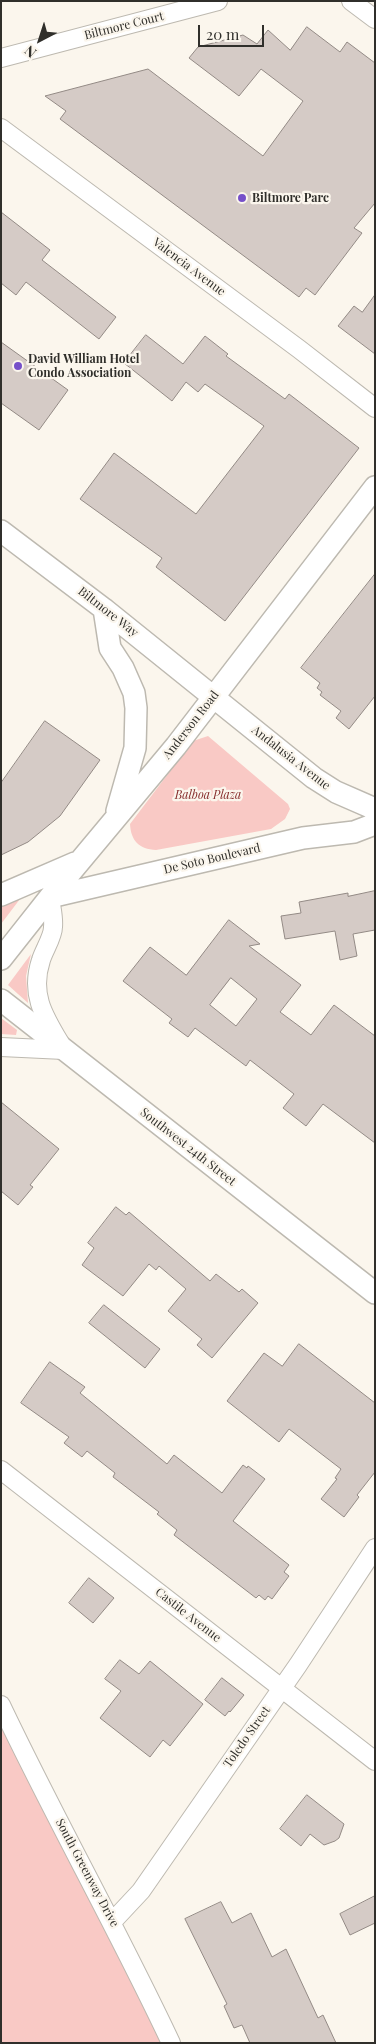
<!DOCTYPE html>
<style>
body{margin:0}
#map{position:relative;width:376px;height:2044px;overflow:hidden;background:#fbf6ed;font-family:"Playfair Display",serif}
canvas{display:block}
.frame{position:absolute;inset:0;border:2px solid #302f2b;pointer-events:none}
.north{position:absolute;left:15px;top:15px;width:50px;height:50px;-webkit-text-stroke:4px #fbf6ed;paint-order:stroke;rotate:220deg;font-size:14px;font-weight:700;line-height:20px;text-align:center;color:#302f2b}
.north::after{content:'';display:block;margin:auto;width:18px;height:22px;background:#302f2b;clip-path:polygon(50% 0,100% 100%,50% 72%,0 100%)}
.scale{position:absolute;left:198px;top:25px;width:66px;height:22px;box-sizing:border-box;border:2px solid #302f2b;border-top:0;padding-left:6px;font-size:15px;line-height:18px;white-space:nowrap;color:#302f2b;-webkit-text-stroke:4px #fbf6ed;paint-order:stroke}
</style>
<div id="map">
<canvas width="376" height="2044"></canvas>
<div class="frame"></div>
<div class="north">N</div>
<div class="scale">20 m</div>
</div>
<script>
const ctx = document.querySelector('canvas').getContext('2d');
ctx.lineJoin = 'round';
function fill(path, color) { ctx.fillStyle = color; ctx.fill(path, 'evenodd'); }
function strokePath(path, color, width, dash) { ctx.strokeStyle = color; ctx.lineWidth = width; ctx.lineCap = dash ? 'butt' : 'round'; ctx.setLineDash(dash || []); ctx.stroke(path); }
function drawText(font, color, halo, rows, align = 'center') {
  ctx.font = font + ' "Playfair Display",serif'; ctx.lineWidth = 4.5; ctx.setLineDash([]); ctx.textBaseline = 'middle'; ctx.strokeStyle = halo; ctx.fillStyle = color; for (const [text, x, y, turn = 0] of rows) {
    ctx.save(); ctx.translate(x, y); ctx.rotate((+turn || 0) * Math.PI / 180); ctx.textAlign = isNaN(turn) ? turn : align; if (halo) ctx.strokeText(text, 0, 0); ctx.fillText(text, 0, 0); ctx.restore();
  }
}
fill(new Path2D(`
 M208 736 288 804 290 809 285 819 271 829 156 850C139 849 131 841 130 824L193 741Z
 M20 899 1 924V905Z
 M31 954 26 976 28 1003 8 985Z
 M1 1018 17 1030 16 1035 1 1034Z
 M1 1724 16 1756 119 1954 161 2043H1Z`), '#f9c9c5');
const building = new Path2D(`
 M307 27 340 52 347 42 375 63V203L354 228 362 233 315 295 306 288 299 297 60 119 66 111 45 96 148 69 263 156 303 101 261 69 239 96 189 58 198 47 243 35 257 44 268 30 290 50Z
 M1 212 50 250 42 260 116 317 99 339 26 282 16 295 1 283Z
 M375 295V354L338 326 354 306 362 312Z
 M146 335 183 364 205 336 228 354 226 356 285 399 289 394 359 448 225 621 156 567 162 558 80 499 114 453 196 514 264 426 205 384 198 392 186 382 172 401 124 363Z
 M1 342 68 390 39 430 1 403Z
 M375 574V696L349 729 336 718 341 711 320 695 322 692 317 688 320 683 301 668Z
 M45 721 100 760 60 816 28 842 1 855V783Z
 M375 891V930L353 934 357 956 340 960 335 931 285 939 281 916 301 913 299 902 348 893V896Z
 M229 920 260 944 249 946 301 985 280 1012 311 1035 334 1005 375 1036V1143L323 1104 306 1126 283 1108 294 1094 250 1060 246 1066 195 1028 188 1037 169 1023 172 1019 123 981 150 947 186 975ZM231 978 257 999 236 1026 210 1005Z
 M1 1102 59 1149 30 1185 33 1187 18 1205 1 1191Z
 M116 1207 126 1215 129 1212 210 1281 216 1274 239 1292 242 1289 258 1303 212 1358 197 1345 202 1339 168 1311 186 1289 159 1266 156 1270 149 1264 123 1296 82 1265 94 1248 88 1243Z
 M104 1305 160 1349 145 1368 89 1323Z
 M299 1344 375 1403V1472L357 1495 359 1497 344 1517 321 1499 337 1479 335 1478 341 1469 289 1429 279 1442 227 1401 264 1353 282 1366Z
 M50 1362 85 1387 80 1393 167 1464 174 1455 222 1493 243 1465 247 1468 248 1466 265 1479 233 1521 289 1565 284 1572 289 1576 272 1599 268 1596 265 1600 259 1595 256 1598 174 1535 177 1530 157 1514 159 1512 113 1477 115 1473 87 1451 82 1457 64 1443 69 1437 21 1403Z
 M89 1578 114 1598 93 1623 69 1603Z
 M120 1660 139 1674 150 1661 203 1704 170 1746 163 1740 150 1757 100 1718 121 1691 105 1679Z
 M222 1678 244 1695 230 1712 229 1711 225 1716 205 1700Z
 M307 1795 344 1824 339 1838 335 1841 324 1845 310 1834 301 1846 280 1829Z
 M375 1896V1923L350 1935 340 1914Z
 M221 1902 232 1923 251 1913 272 1957 286 1949 318 2018 323 2015 336 2043H250L242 2025 234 2028 224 2006 227 2004 185 1919Z`);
fill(building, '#d5cbc6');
strokePath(building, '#938a85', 1);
const minor = new Path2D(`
 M351 1 375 19
 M1 58 218 1
 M1 128 299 349 375 408
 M50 897C51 907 54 917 53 927 53 937 44 950 41 960 30 993 43 1015 60 1043
 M1 1047 64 1050
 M1 1470 375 1761
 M1 1705C55 1819 117 1928 171 2043
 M112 1922 141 1891 298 1665 375 1548`);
const tertiary = new Path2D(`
 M1 531 104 609 314 778 336 792 375 809
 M104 609 110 648 123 668 134 693 136 708 135 748 117 811
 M1 895 75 863
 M50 897 303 838 354 832 375 824
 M1 959 50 897 176 746 375 487
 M1 1000 375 1293`);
strokePath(minor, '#bdb9b0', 20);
strokePath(tertiary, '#bdb9b0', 24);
strokePath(minor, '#fff', 18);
strokePath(tertiary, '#fff', 21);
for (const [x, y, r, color] of [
 [242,198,5,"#7650c9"],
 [18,366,5,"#7650c9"]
]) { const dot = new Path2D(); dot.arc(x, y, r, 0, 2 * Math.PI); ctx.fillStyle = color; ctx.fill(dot); strokePath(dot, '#fbf6ed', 2); }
drawText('12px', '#302f2b', '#fbf6ed', [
 ["Biltmore Court",124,26,-14],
 ["Valencia Avenue",189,267,37],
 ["Biltmore Way",108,612,38],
 ["Anderson Road",191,725,-52],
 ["Andalusia Avenue",291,758,38],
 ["De Soto Boulevard",212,859,-13],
 ["Southwest 24th Street",188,1147,38],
 ["Castile Avenue",188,1615,38],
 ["Toledo Street",247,1737,-55],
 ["South Greenway Drive",87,1873,62]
]);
drawText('bold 12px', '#302f2b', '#fbf6ed', [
 ["Biltmore Parc",252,198],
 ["David William Hotel",28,359],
 ["Condo Association",28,373]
], 'left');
drawText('italic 12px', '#872e2d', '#fbf6ed', [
 ["Balboa Plaza",208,795]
]);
</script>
